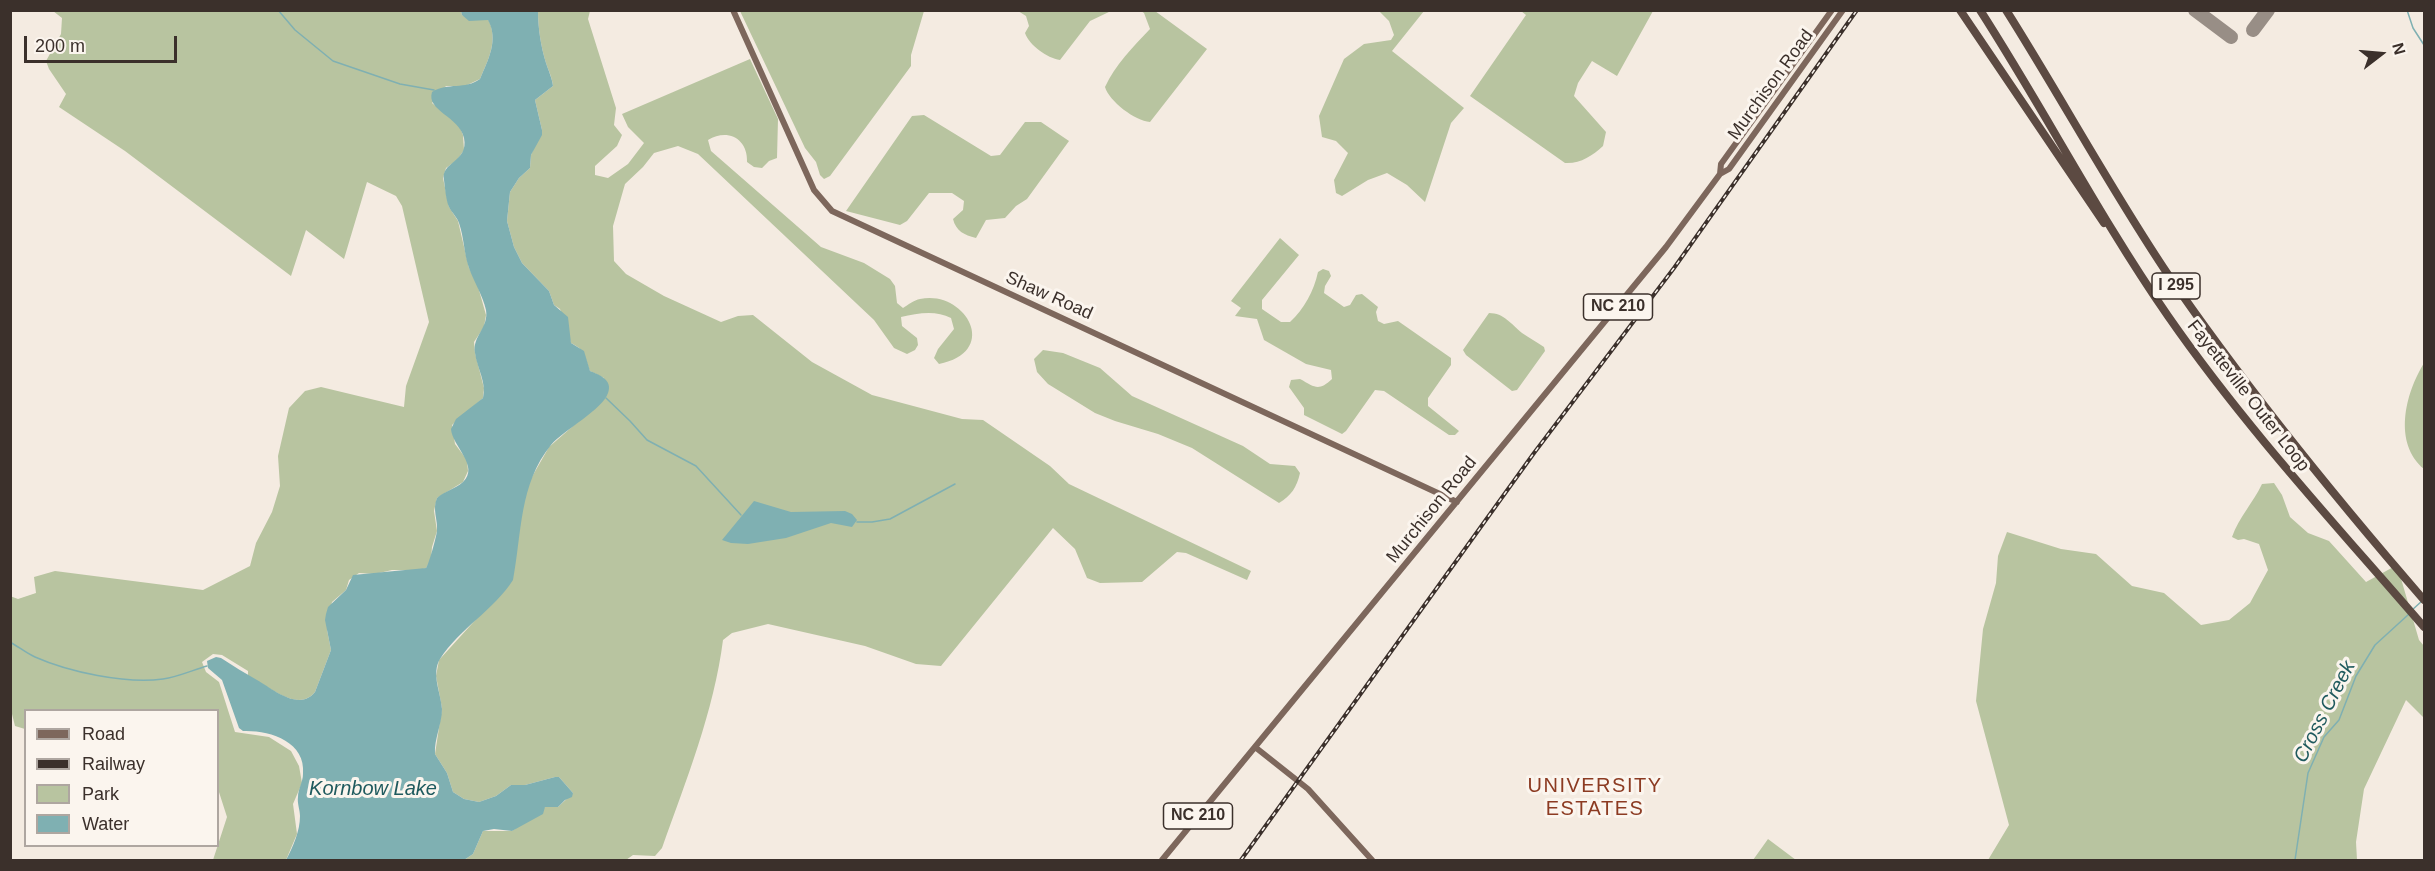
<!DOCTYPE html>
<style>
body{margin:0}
#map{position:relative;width:2435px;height:871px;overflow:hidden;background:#f4ebe1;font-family:Arial,sans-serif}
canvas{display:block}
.frame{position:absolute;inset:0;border:12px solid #3b302b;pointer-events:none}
.legend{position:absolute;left:24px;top:709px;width:195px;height:138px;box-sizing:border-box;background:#fbf5ee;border:2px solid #aea6a0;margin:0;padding:8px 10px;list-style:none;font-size:18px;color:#3b302b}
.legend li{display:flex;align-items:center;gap:12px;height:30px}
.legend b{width:30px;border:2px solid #aea6a0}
.north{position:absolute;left:2351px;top:24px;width:60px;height:60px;-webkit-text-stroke:4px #fbf5ee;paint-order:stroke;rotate:74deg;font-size:16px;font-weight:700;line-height:24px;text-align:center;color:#3b302b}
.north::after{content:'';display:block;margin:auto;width:21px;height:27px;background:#3b302b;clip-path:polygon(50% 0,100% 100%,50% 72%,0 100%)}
.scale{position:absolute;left:24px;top:36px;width:153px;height:27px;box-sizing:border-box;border:3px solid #3b302b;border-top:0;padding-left:8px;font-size:18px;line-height:21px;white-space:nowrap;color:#3b302b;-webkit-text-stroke:4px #fbf5ee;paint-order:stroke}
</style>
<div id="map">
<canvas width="2435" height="871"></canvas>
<div class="frame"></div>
<ul class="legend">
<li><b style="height:8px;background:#7d675c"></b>Road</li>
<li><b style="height:8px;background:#3b302b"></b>Railway</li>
<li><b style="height:16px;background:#b8c4a0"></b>Park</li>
<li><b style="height:16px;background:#7fb0b2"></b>Water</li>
</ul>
<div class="north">N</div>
<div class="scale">200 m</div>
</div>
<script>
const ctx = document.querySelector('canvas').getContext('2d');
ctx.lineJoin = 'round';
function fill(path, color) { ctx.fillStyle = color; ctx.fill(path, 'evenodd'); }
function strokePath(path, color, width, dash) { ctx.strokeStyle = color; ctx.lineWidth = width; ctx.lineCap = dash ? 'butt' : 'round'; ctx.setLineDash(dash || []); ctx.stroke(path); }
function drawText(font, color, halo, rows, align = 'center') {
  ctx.font = font + ' Arial,sans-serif'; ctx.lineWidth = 6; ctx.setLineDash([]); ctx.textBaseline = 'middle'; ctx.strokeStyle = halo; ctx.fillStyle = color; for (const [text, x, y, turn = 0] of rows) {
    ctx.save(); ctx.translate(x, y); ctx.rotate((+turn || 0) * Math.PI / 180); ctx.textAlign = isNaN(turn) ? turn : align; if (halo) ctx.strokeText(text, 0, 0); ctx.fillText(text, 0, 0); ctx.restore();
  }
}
fill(new Path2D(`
 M461 10 462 15 475 20 488 19C499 40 488 60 480 79L465 86H446L432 103 459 125 463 135 464 150 457 160 446 168 443 178 449 207 458 221 469 268 477 283 486 315 484 327 474 342 475 353 484 388 483 398 452 425 455 444 467 460 468 471 463 482 437 498 434 511 437 531 432 547 431 559 426 568 420 570H392L375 574 359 573 349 580 346 590 332 602 327 630 331 650 315 692C297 714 267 684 248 676V671L222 655 213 654 202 662 206 672 219 682 235 732 269 737 291 751 299 766 302 783 293 804 297 834 286 860H213L227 817 218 789V710H26L25 729 15 726 10 706V596L18 599 36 593 34 577 55 571 203 590 250 566 256 543 272 512 280 486 278 456 289 408 305 391 321 387 404 407 406 386 429 322 402 206 396 196 367 182 344 259 306 230 291 276 125 151 59 107 66 94 49 69 46 61 61 34 62 18 53 11Z
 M538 11H590L588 19 616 108 614 125 622 135 617 146 595 166V175L608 178 628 164 644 143 628 127 622 114 750 59 778 119 777 158 769 161 762 168 754 167 747 162C748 138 727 128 708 140L711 151 821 247 864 263 890 279 895 286 897 303 903 308C908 305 914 300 920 299 964 289 1002 351 939 364L934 358 938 349 954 329 951 318C936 310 918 313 901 317L902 326 917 338 918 345 915 350 907 354 894 348 874 320 698 154 678 146 654 153 643 167 625 184 613 226 614 261 626 274 664 296 721 322 738 316 753 315 812 362 872 395 962 419 983 420 1050 466 1069 484 1251 571 1247 580 1186 553 1177 552 1142 582 1100 583 1087 578 1075 549 1053 528 941 666 916 664 865 646 768 624 732 633 723 640C714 711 686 781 662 848L655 856 633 855 626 860H464L473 854 483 831H512L545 807H558L573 793 559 777H555L525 785H511L496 796 479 802 464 799 453 792 447 773 435 754 442 708 436 676 439 660 479 616 517 547 522 509 529 482 549 447 605 398 604 378 590 371C584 357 587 351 571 343L560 309 554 305 549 291 522 263 514 247 507 221 510 192 519 178 530 168 531 155 542 130 535 100 553 86C552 77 549 72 546 63 541 47 538 28 538 11Z
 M740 11H924L911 55V66L830 176 824 179 820 175 816 162 805 148Z
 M1018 11V10L1111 11 1090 21 1060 60C1047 58 1029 45 1025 33L1029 26 1026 16Z
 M1141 11H1155L1207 49 1150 122C1135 121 1109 101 1105 87 1115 65 1133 47 1150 29L1144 13Z
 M1379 11H1424L1392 51 1464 108 1451 123 1425 202 1407 185 1387 173 1368 180 1342 196 1336 193 1334 180 1348 153 1336 141 1322 137 1319 116 1344 59 1364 44 1391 40 1394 35 1389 21Z
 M1521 11H1653L1617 76 1592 61 1578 83 1574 96 1606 132 1603 146C1592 156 1580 164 1565 163L1470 96 1526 15Z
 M924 115 991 156 1000 155 1025 122H1041L1069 141 1027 199 1016 206 1005 218 986 220 976 238C964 235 956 231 953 219L963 210 964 201 952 193H929L907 221 900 225 846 211 912 116Z
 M1280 238 1299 255 1262 300V309L1281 322H1290C1304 309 1314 291 1318 272L1323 269 1329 271 1331 276 1325 286 1324 293 1344 307 1350 305 1356 295 1362 294 1378 307 1376 312 1378 321 1384 324 1398 321 1451 358V365L1428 398V406L1459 431 1455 435H1449L1384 391 1375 390 1346 431 1342 434 1304 415V408L1289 387 1291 380 1300 379C1315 387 1318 392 1332 379L1331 370 1306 364 1264 340 1257 319 1235 316 1241 308 1231 301Z
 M1489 313C1504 313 1511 324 1522 333 1529 338 1537 342 1544 347L1545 351 1517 390 1512 391 1466 355 1463 350Z
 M1043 350 1063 353 1100 368 1132 396 1243 446 1270 464 1295 466 1300 473C1297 487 1291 496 1279 503L1192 448 1158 434 1115 421 1095 413 1048 384 1037 372 1034 359Z
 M2424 363V469C2393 443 2405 394 2424 363Z
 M2274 483 2282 495 2290 517 2308 533 2329 541 2366 582 2397 565 2419 640 2424 646V718L2406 700 2364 789 2356 842 2357 860H1988L2009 825 1976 701 1983 629 1996 583 1998 556 2007 532 2061 549 2096 554 2132 586 2164 593 2201 625 2229 620 2250 603 2268 570 2259 544 2244 539 2238 540 2232 537C2239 517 2253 503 2262 484Z
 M1768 839 1796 860H1753Z`), '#b8c4a0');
fill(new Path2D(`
 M461 11H538C538 28 541 47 546 63 549 72 552 78 553 86L535 100 542 130V135L531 155 530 168 519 178 510 192 507 221 514 247 522 263 549 291 554 305 568 317 571 343 584 351 590 371C600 375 613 380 608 393 603 409 564 430 551 445 519 484 522 533 513 580 494 610 459 629 440 659 431 674 441 693 442 709 442 724 434 739 435 754L447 773 453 792 464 799 479 802 496 796 511 785H525L555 777H559L573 793 572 797 565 800 558 807H545L543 814 512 831 494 829 483 831 473 854 464 860H286C293 847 300 831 300 816 300 810 297 803 298 797 298 789 303 782 303 774 306 741 269 730 243 731L239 728 222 680 208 668 207 661 216 657 221 658C233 666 245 673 257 680 273 689 299 712 315 692L331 650 325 620 326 614 328 607 346 590 353 575 426 568C429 564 436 538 437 531 438 519 432 510 437 498 445 491 455 489 463 482 480 466 452 446 451 429L456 419 483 398C487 383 477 368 475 353 472 336 489 328 486 310 483 296 474 282 469 268 464 254 464 237 459 223 457 217 452 213 449 207 446 200 445 188 444 180 440 162 469 162 464 138 459 116 426 111 432 92 448 82 465 90 480 79 488 60 499 40 488 20L469 21 462 15Z
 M754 501 791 512 845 511 852 514 857 520 852 527 831 523 786 538 748 544 731 543 722 540Z`), '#7fb0b2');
strokePath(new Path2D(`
 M278 10 295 30 333 61 400 84 434 90
 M2407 10 2413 28 2424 45
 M606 398 630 421 647 440 696 466 741 515
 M857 522H872L890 519 955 484
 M2412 610 2422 601
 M10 642C19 647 26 653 35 657 69 672 125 684 163 679 178 677 193 670 207 666
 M2295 860 2308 773 2324 737 2339 720 2356 676 2375 645 2409 614`), '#7fb0b2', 1.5);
strokePath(new Path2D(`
 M2195 10 2231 37
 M2253 30 2268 10`), '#988e86', 14);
strokePath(new Path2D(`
 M733 10 814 190 832 211 1457 502
 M1720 174 1729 169 1843 10
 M1255 747 1308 789 1372 860
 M1162 860 1666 247 1720 174 1721 164 1832 10`), '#7d675c', 6);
strokePath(new Path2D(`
 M1960 10 2104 223
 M1980 10C2045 111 2100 218 2168 316 2245 427 2336 525 2424 627
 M2006 10C2061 97 2110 188 2167 273 2246 388 2333 495 2424 600`), '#5c4a42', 8);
const rail = new Path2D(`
 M1241 860 1534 453 1674 268 1857 10`);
strokePath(rail, '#3b302b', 4);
strokePath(rail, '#fbf5ee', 1.5, [4.5]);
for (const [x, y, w] of [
 [2176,286,48],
 [1618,307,69],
 [1198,816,69]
]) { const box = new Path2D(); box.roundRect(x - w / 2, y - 13, w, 26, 4.5); ctx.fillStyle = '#fbf5ee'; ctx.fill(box); strokePath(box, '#3b302b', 1.5); }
drawText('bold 16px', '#3b302b', null, [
 ["I 295",2176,286],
 ["NC 210",1618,307],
 ["NC 210",1198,816]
]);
drawText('18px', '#3b302b', '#fbf5ee', [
 ["Murchison Road",1771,85,-54],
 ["Shaw Road",1049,296,24],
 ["Fayetteville Outer Loop",2248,396,52],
 ["Murchison Road",1432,510,-51]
]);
drawText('italic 20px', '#1f5a5e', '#fbf5ee', [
 ["Cross Creek",2325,712,-63],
 ["Kornbow Lake",373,789]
]);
ctx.letterSpacing = '1.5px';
drawText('20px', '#8c3b22', '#fbf5ee', [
 ["UNIVERSITY",1595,786],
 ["ESTATES",1595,809]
]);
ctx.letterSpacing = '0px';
</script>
